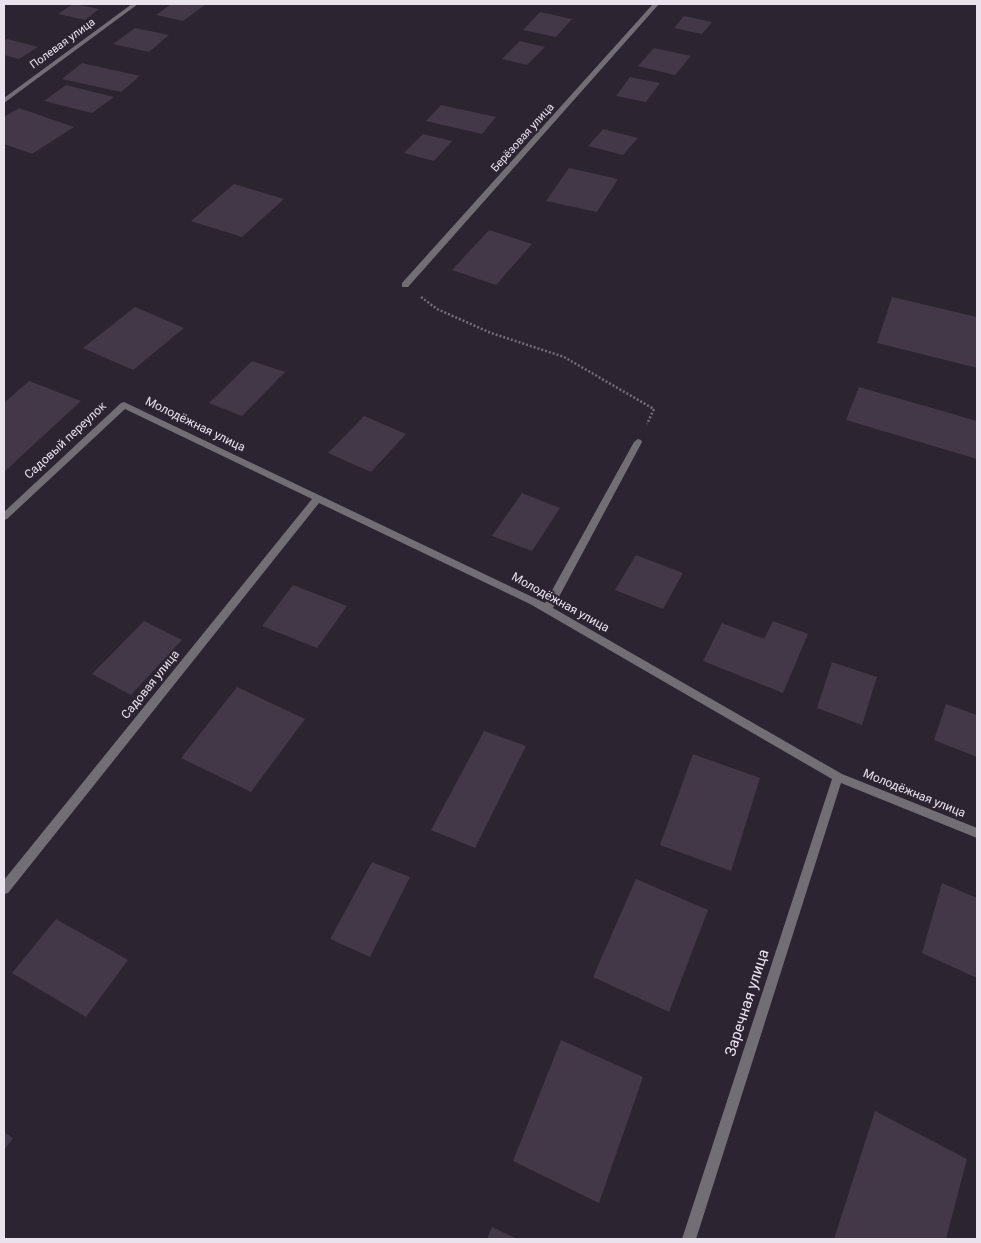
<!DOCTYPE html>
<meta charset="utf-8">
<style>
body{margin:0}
#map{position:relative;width:981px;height:1243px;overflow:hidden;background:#2d2432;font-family:Roboto,sans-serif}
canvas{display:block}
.frame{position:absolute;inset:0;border:5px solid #eae3ed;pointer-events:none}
</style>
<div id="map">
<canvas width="981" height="1243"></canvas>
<div class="frame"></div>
</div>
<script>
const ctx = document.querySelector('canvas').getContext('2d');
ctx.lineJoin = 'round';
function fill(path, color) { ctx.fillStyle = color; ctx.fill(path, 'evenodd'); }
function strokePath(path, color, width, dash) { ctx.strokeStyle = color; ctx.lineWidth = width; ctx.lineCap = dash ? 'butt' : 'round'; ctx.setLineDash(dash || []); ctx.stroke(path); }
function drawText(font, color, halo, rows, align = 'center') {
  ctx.font = font + ' Roboto,sans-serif'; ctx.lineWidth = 4.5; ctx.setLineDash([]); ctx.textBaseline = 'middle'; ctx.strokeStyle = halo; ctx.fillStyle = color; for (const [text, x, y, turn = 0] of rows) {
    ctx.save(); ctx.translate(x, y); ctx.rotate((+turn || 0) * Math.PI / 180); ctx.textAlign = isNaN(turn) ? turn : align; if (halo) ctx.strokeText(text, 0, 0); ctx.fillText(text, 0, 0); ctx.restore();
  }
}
fill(new Path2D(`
 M73 4H74L99 9 85 20 58 14Z
 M171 4H206L183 21 156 15Z
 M540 12 572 19 556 37 523 30Z
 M684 16 712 22 702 34 674 28Z
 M135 28 169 35 149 52 113 44Z
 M7 39 38 47 19 59 4 55V41Z
 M520 41 545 47 527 65 502 59Z
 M654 48 691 56 675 75 638 66Z
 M82 63 140 76 121 92 62 79Z
 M630 77 660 83 646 102 616 96Z
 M66 85 114 97 92 113 44 101Z
 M441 105 496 117 482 134 426 121Z
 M19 108 74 127 32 154 4 144V117Z
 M603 129 638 138 623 155 588 146Z
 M423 134 452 141 434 161 404 153Z
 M569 168 618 179 597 212 546 201Z
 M234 184 284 199 242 237 191 221Z
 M489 230 532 244 496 285 452 270Z
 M892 297 977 317V368L877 343Z
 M135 307 184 328 133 370 83 348Z
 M252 361 285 372 242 416 209 403Z
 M29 381 81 401 4 472V403Z
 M859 387 977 421V459L846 420Z
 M364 416 406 434 371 472 328 453Z
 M522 493 560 508 532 551 492 536Z
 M636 555 683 573 663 609 615 590Z
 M293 585 347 606 317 648 262 626Z
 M144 621 182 640 131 695 92 674Z
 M773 621 808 634 783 693 703 661 722 623 764 639Z
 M832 662 877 677 862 725 817 708Z
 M237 687 305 719 251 792 181 758Z
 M946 704 977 715V757L934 740Z
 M484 731 526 746 475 848 431 830Z
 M693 754 760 778 731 871 660 845Z
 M372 862 410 877 370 957 330 939Z
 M636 879 708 910 669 1012 593 977Z
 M942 883 977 898V978L922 953Z
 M56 919 128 960 86 1017 12 973Z
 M561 1040 643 1077 599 1203 513 1161Z
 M875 1111 967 1159 946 1239H834Z
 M4 1132 13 1138 4 1150Z
 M492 1227 517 1239H487Z`), '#423847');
strokePath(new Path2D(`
 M421 297 437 309 491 333 564 357 654 409 647 424`), '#756d79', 2.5, [2, 2]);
fill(new Path2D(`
 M132 4H138L4 103V98Z
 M653 4H659L408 287H402V283Z
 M124 402 545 603 634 442 638 439 641 440 642 442 553 608 842 774 977 828V838L841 783 696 1239H682L832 779 530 604 319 503 8 893 4 894V880L312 499 125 409 7 519 4 520V512L121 403Z`), '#736e75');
drawText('11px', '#eae3ed', '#2d2432', [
 ["Полевая улица",63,44,-36],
 ["Берёзовая улица",523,138,-48]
]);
drawText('12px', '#eae3ed', '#2d2432', [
 ["Молодёжная улица",195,425,26],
 ["Садовый переулок",66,441,-43],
 ["Молодёжная улица",560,603,29],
 ["Садовая улица",151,685,-51],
 ["Молодёжная улица",914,794,22]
]);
drawText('15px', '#eae3ed', '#2d2432', [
 ["Заречная улица",748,1003,-72]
]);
</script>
